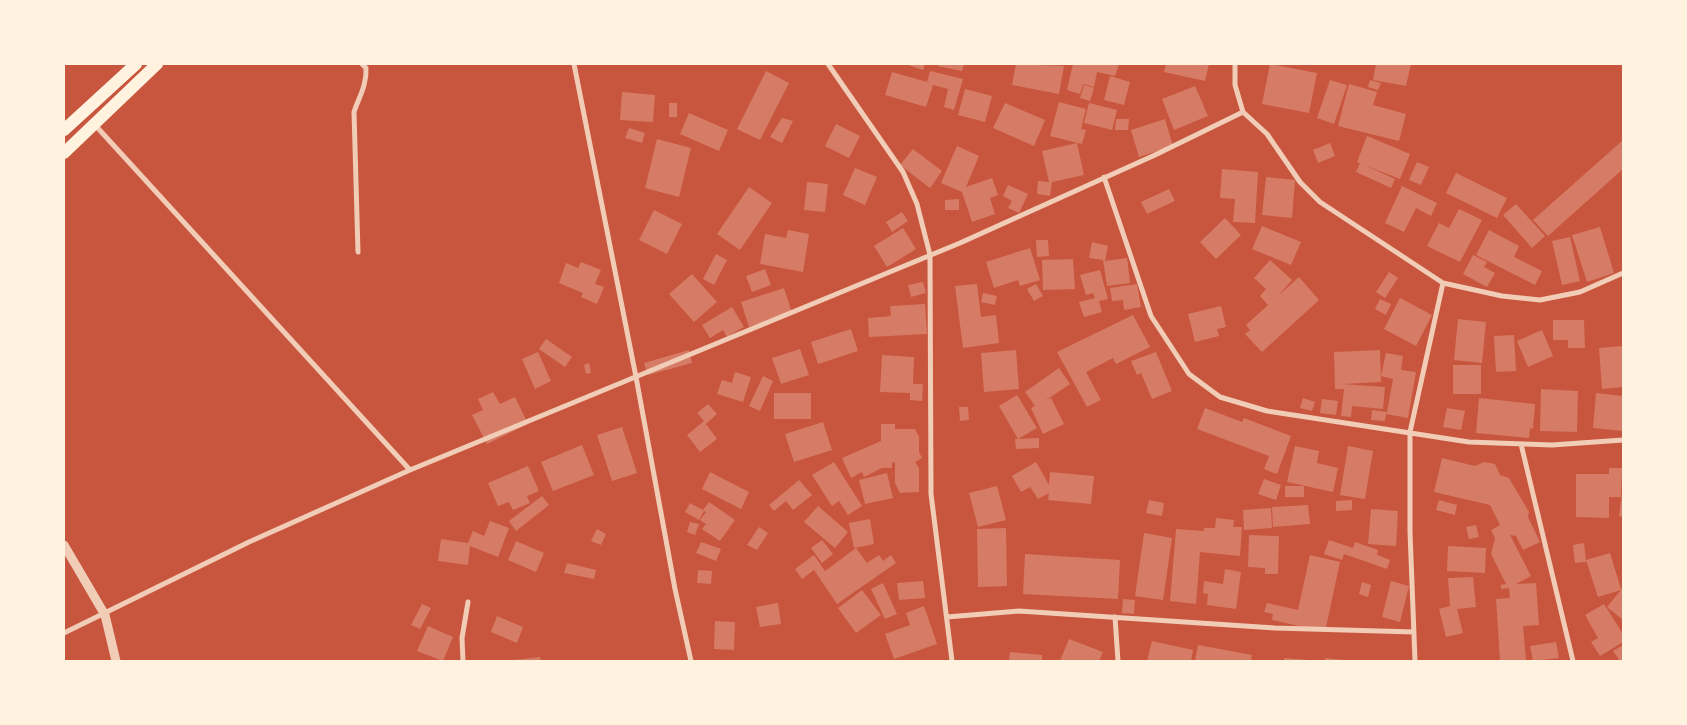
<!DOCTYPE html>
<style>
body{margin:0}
#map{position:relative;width:1687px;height:725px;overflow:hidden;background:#c8553d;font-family:Overpass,sans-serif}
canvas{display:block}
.frame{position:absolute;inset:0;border:65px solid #fff3e0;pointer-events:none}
</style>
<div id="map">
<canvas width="1687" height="725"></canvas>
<div class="frame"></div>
</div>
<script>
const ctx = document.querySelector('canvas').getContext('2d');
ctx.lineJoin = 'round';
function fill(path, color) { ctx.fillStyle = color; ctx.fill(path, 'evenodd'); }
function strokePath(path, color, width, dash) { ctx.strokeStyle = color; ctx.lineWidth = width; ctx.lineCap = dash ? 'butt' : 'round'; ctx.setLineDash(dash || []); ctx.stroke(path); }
fill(new Path2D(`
 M905 64H925L923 70Z
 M939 64H964L962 71 938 66Z
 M1016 64 1064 66 1059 94 1012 85Z
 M1073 64H1119L1115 76 1097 72 1094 87 1083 84 1080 94 1067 90Z
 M1166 64H1209L1205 81 1164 72Z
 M1270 64 1317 73 1309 113 1262 104Z
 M1376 64H1411L1406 86 1373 80Z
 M766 71 789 83 760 140 737 129Z
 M930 71 963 79 954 110 944 107 948 89 933 85 926 107 885 95 892 72 927 82Z
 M1110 76 1130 82 1124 105 1104 100Z
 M1330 80 1347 85 1334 124 1317 118Z
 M1370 80 1381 83 1378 90 1368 87Z
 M1349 84 1377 92 1373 105 1406 114 1399 141 1338 126Z
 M1084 85 1094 88 1090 101 1080 98Z
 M1195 86 1208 116 1174 130 1162 99Z
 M965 89 992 96 985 122 958 115Z
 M622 92 655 95 653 122 620 120Z
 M1059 102 1086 109 1081 129 1086 130 1082 144 1050 136Z
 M669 103H677V117H669Z
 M1005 103 1045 120 1034 146 993 128Z
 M1089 103 1117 110 1112 130 1084 123Z
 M689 113 728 130 719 151 680 134Z
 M782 118 793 121 782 143 770 137Z
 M1116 119H1129L1128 130H1115Z
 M1165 119 1173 146 1139 157 1131 130Z
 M836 124 860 136 849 158 825 146Z
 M629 128 645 133 642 143 625 138Z
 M1367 136 1410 154 1400 179 1357 162Z
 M657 139 691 148 679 197 645 188Z
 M1623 140V169L1548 236 1533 220Z
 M1077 143 1084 175 1052 182 1050 196 1037 194 1038 181 1049 182 1042 151Z
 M1330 143 1335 156 1318 163 1313 150Z
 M957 146 979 156 966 187 992 178 998 195 990 198 995 214 972 222 962 192 941 183Z
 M913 149 942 171 930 188 900 165Z
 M1417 162 1429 167 1421 185 1409 180Z
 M1360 163 1395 179 1391 188 1356 172Z
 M855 168 877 177 865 205 843 195Z
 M1222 169 1258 172 1255 223 1233 222 1235 199 1220 198Z
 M1456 173 1507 198 1497 218 1446 193Z
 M1266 177 1295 180 1292 218 1262 215Z
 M807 182 828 184 825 212 804 210Z
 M1008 185 1028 194 1019 213 1008 208 1012 201 1003 196Z
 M1402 186 1437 203 1431 216 1416 208 1404 232 1385 223Z
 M749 187 772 203 740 250 717 234Z
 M1169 189 1175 201 1147 214 1141 202Z
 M959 199V210H945V200Z
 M1516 204 1545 236 1532 248 1503 215Z
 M1459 209 1482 220 1460 262 1427 246 1439 223 1449 228Z
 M654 210 682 224 667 254 639 240Z
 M902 212 908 221 892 232 886 222Z
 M1225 218 1241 235 1216 259 1200 242Z
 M1262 226 1301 242 1291 265 1252 249Z
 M1600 227 1614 273 1587 282 1572 235Z
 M903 228 916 249 887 267 874 246Z
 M788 230 809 234 803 272 760 264 765 234 786 238Z
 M1489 230 1519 246 1514 257 1542 271 1535 285 1476 255Z
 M1570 237 1580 281 1562 285 1552 241Z
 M1036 240H1048L1049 256 1037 257Z
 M1092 242 1108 246 1105 261 1127 258 1130 283 1107 286 1103 260 1089 258Z
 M1030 248 1040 280 1020 286 1018 280 994 288 986 262Z
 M716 254 727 260 714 285 703 279Z
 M1473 255 1487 262 1484 267 1495 273 1487 287 1463 274Z
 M1073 259 1075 289 1043 290 1042 260Z
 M1270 260 1292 280 1278 296 1299 277 1319 300 1262 352 1245 334 1250 330 1246 325 1268 305 1260 296 1266 289 1254 278Z
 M581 262 601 270 595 284 604 287 597 304 581 297 583 293 559 283 566 263 578 268Z
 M765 269 771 285 752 292 746 276Z
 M1100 270 1108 299 1099 301 1102 312 1084 317 1079 302 1095 298 1093 293 1086 295 1080 275Z
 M1389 272 1398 278 1385 298 1376 292Z
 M692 274 717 302 694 322 669 294Z
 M923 282 926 293 911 297 908 285Z
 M977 284 981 317 996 315 999 343 963 348 955 286Z
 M1036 284 1043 296 1034 301 1027 289Z
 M1137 284 1141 307 1124 310 1123 300 1112 301 1110 288Z
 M784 288 792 313 749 327 741 302Z
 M983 293 997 296 995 305 981 302Z
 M1400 298 1432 315 1416 346 1384 329Z
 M1380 299 1391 304 1386 315 1375 309Z
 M925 304 927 334 869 337 868 318 891 316 890 306Z
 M1221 306 1226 327 1217 329 1219 336 1195 342 1188 314Z
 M732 307 744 327 727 337 723 330 710 338 702 325Z
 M1133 315 1150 347 1116 364 1113 358 1086 372 1101 400 1087 407 1057 352Z
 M1458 319 1486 322 1482 363 1454 360Z
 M1553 320H1584L1585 348H1568V340H1553Z
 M851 329 858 351 818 364 811 342Z
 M1542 330 1553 356 1528 367 1517 341Z
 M1514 335 1516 371 1496 372 1494 336Z
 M546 339 572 357 565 367 539 349Z
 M1623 346V387L1602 389 1599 348Z
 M800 349 809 375 781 384 772 358Z
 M689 350 692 363 648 375 644 363Z
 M1016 350 1019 389 984 392 981 353Z
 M1380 350 1381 382 1343 384 1385 387 1383 409 1352 406 1351 417 1341 416 1344 389H1335L1334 352Z
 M538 352 551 381 535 389 522 359Z
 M1156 352 1172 391 1152 399 1141 373 1137 375 1131 361Z
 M1386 353 1403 356 1401 370 1416 372 1408 418 1386 414 1385 421 1371 420 1372 410 1387 412 1393 379 1381 376Z
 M882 355 914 357 913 384H923L922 401 910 400V393L880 392Z
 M589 363 591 373 586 374 584 365Z
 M1453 365H1481V394H1453Z
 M1059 368 1070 384 1045 401 1051 398 1064 424 1043 434 1031 408 1035 406 1025 392Z
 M735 372 751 377 743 402 717 394 722 380 732 383Z
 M763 376 773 381 760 411 749 406Z
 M1541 389 1578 391 1577 432 1540 431Z
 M493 392 500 404 515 397 528 424 487 444 472 415 483 410 478 399Z
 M774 393H811V419H774Z
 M1596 393 1623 396V431L1593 428Z
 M1017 395 1037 428 1018 439 999 406Z
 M1303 398 1315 402 1312 411 1300 408Z
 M1479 398 1535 404 1533 429 1530 428 1529 438 1476 433Z
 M1322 399 1338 401 1336 415 1320 413Z
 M708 404 717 414 706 424 717 439 700 452 687 435 704 421 697 413Z
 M959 407H968L969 420 960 421Z
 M1205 408 1242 422 1244 418 1291 436 1277 474 1264 469 1269 456 1197 429Z
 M1447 408 1465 411 1461 430 1443 427Z
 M823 422 832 450 794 462 785 434Z
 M881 424H895V429H915L919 437V452L922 458 915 462 919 468V492L900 493 895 483V462L892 463V468H882L864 477 862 472 851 478 842 458 881 441Z
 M622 427 637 473 612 481 597 435Z
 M1039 438V448L1016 449 1015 439Z
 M582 445 594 475 553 491 541 462Z
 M1295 446 1319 451 1317 463 1338 468 1333 492 1287 482Z
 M1348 446 1373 451 1365 499 1340 495Z
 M1442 458 1475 466 1484 462 1495 464 1500 475 1509 478 1529 512 1528 517 1540 542 1523 550 1516 536 1510 535 1531 576 1516 584 1536 583 1539 625 1523 626 1526 661H1500L1496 599 1510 598 1509 588 1501 589V585L1506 584 1491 554 1495 538 1491 530 1500 525 1490 505 1434 492Z
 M834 462 862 506 848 515 839 501 832 506 812 475Z
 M1036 462 1049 485 1050 472 1094 476 1091 504 1048 500 1049 493 1038 499 1030 487 1021 492 1012 476Z
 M528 466 539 491 527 496 530 503 513 510 509 502 498 506 488 483Z
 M1609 468H1622L1621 497H1609V518L1576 517V474H1609Z
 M710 472 749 492 741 509 702 489Z
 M887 473 893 498 865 504 859 480Z
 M1264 479 1281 485 1276 500 1258 494Z
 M799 480 812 495 793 510 786 501 774 511 769 505Z
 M997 486 1006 520 978 527 969 493Z
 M1285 486H1304V497H1285Z
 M1622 493H1623V517L1619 516Z
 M542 496 549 505 516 531 509 521Z
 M1149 500 1164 503 1162 516 1146 513Z
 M1352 500V510L1336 511V501Z
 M1439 500 1457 505 1455 515 1436 510Z
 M709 502 735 520 720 541 702 529 706 524 700 520 706 512 704 511 699 520 685 512 690 503 703 510Z
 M1308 505 1310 524 1273 527 1272 507Z
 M818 506 848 532 835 548 804 522Z
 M1271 508 1272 528 1244 530 1243 510Z
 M1371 509 1398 511 1396 546 1368 544Z
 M1216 518 1234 520 1233 527H1242L1240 556 1200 552 1196 604 1170 601 1176 529 1204 531V528H1215Z
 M870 519 874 544 854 548 849 523Z
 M490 521 509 528 498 557 470 546 468 565 438 561 441 539 468 543 473 531 484 536Z
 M690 522 699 524 695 535 687 532Z
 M1476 525 1479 537 1469 539 1466 527Z
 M759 527 768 533 757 550 747 545Z
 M1006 528 1007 586 978 587 977 529Z
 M597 529 606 534 601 545 591 541Z
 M1144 533 1172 538 1163 600 1135 596Z
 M1249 535 1279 536 1278 574H1265V568L1248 567Z
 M822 540 833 554 822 563 811 548Z
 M1329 540 1353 548 1355 542 1378 550 1377 555 1390 560 1387 569 1344 554 1342 560 1324 554Z
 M516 541 544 553 536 572 508 560Z
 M701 542 721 549 716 561 696 553Z
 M1584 543 1586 562 1575 563 1573 545Z
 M1448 546 1486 548 1485 573 1447 571Z
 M856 548 867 563 879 555 883 561 891 555 896 563 837 604 814 570 802 579 795 569 814 555 825 571Z
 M1610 553 1621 589 1623 586V620L1607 607 1621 590 1598 597 1586 560Z
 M1025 554 1120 560 1118 599 1023 594Z
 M1310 555 1340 562 1325 632 1272 620 1273 614 1264 612 1267 603 1298 610Z
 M567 563 596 570 594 579 564 573Z
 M1225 569 1241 572 1236 609 1207 605 1208 594 1203 593 1204 581 1223 584Z
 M698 570 712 571 711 584 697 583Z
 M1473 577 1476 607 1457 609 1463 633 1446 637 1439 609 1450 606 1448 578Z
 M923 581 925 598 899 600 897 583Z
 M1391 581 1409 586 1400 622 1382 617Z
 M1362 582 1371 585 1368 597 1359 594Z
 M883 583 897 614 885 619 871 589Z
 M862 590 881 615 856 633 838 608Z
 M1123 599 1135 600 1134 614 1122 613Z
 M778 603 781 624 760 627 756 607Z
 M422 604 431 608 420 629 411 625Z
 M1604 604 1623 634V642L1600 656 1591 642 1598 638 1585 615Z
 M924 606 937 644 894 659 885 634 910 625 906 613Z
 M497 616 523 627 517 643 491 632Z
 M715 621 735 622 734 650 714 649Z
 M428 626 453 637 443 661 417 651Z
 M1069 639 1103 652 1099 661H1060Z
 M1152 641 1193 650 1191 661H1147Z
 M1556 642 1559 658 1533 661 1530 646Z
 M1198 645 1252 655 1251 661H1195Z
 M1623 645V661H1620L1613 651Z
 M1010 652 1042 655V661H1009Z
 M540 657 541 661H513V660Z
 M1284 658 1309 660V661H1284Z
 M1325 658 1345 660V661H1325Z`), '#d67c66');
strokePath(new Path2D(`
 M574 64 636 377 675 589 691 661
 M828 64 903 172 917 204 930 255 931 494 952 661
 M1235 64V85L1243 112 1267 134 1300 182 1320 202 1443 283 1502 296 1540 300 1580 292 1623 273
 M95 125 410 470
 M1104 177 1151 316 1189 374 1220 397 1267 411 1469 442 1552 445 1623 440
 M358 252 354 112C359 97 367 85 366 68L362 64
 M1521 444 1573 661
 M947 617 1019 611 1275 628 1414 632
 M1115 617 1118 661
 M64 633 249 542 410 470 960 243 1155 155 1243 112
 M463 661 462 638 468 602
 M1415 661 1410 532V432L1443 283`), '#f1ccb7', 5);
strokePath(new Path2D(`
 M64 545 105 615 116 661`), '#f1ccb7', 9);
strokePath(new Path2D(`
 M64 130 136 64
 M64 153 157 64`), '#fff3e0', 12);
</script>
